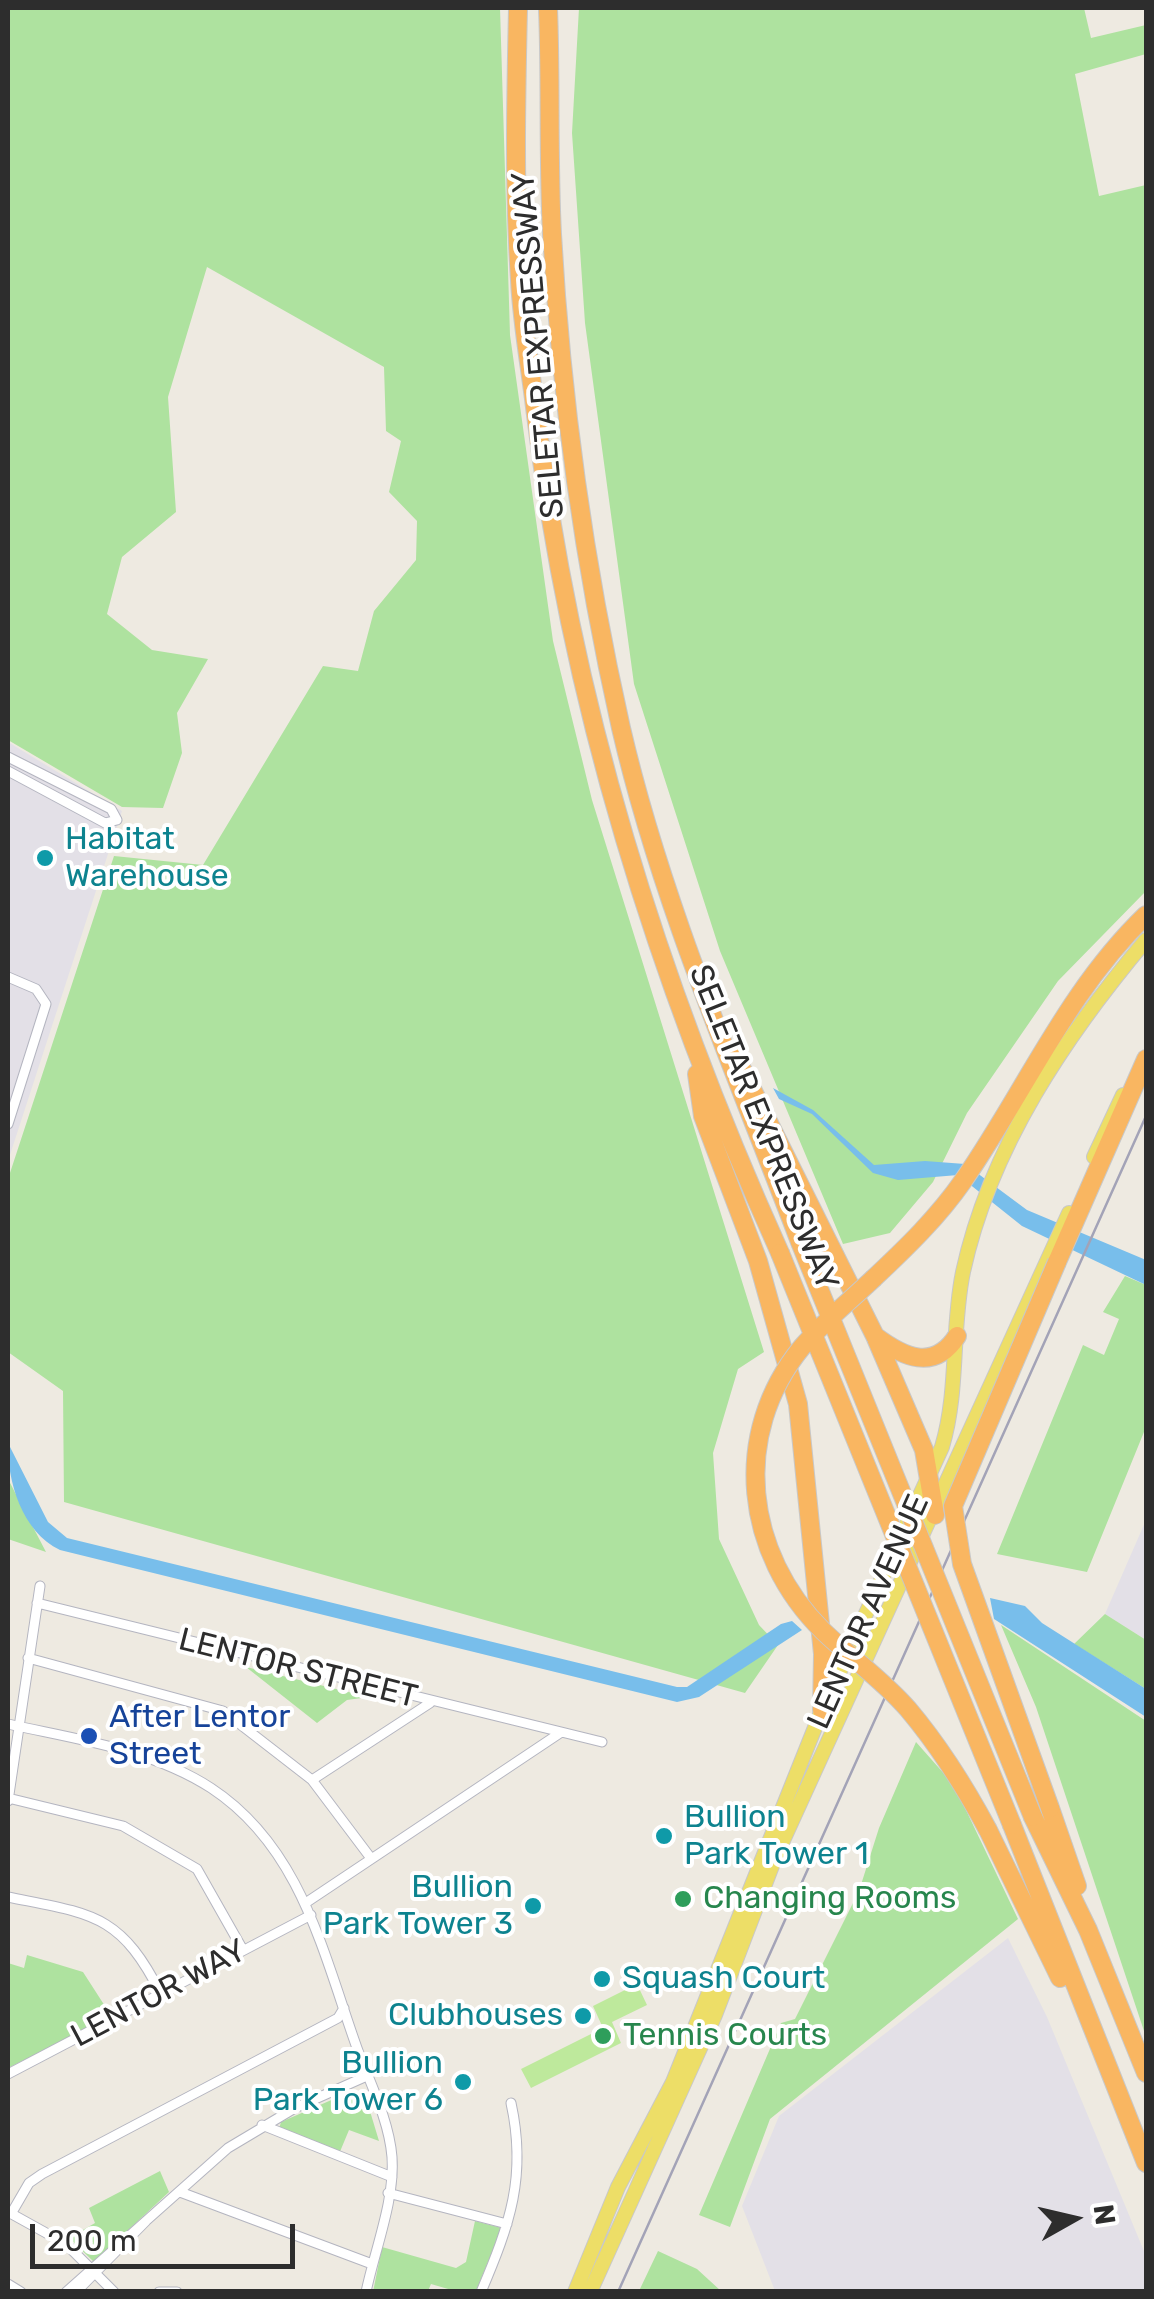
<!DOCTYPE html>
<style>
body{margin:0}
#map{position:relative;width:1154px;height:2299px;overflow:hidden;background:#eeeae1;font-family:Rubik,sans-serif}
canvas{display:block}
.frame{position:absolute;inset:0;border:10px solid #2d2d2d;pointer-events:none}
.north{position:absolute;left:1024px;top:2169px;width:100px;height:100px;-webkit-text-stroke:8px #fff;paint-order:stroke;rotate:82deg;font-size:28px;font-weight:700;line-height:40px;text-align:center;color:#2d2d2d}
.north::after{content:'';display:block;margin:auto;width:35px;height:45px;background:#2d2d2d;clip-path:polygon(50% 0,100% 100%,50% 72%,0 100%)}
.scale{position:absolute;left:30px;top:2224px;width:265px;height:45px;box-sizing:border-box;border:5px solid #2d2d2d;border-top:0;padding-left:12px;font-size:30px;line-height:35px;white-space:nowrap;color:#2d2d2d;-webkit-text-stroke:8px #fff;paint-order:stroke}
</style>
<div id="map">
<canvas width="1154" height="2299"></canvas>
<div class="frame"></div>
<div class="north">N</div>
<div class="scale">200 m</div>
</div>
<script>
const ctx = document.querySelector('canvas').getContext('2d');
ctx.lineJoin = 'round';
function fill(path, color) { ctx.fillStyle = color; ctx.fill(path, 'evenodd'); }
function strokePath(path, color, width, dash) { ctx.strokeStyle = color; ctx.lineWidth = width; ctx.lineCap = dash ? 'butt' : 'round'; ctx.setLineDash(dash || []); ctx.stroke(path); }
function drawText(font, color, halo, rows, align = 'center') {
  ctx.font = font + ' Rubik,sans-serif'; ctx.lineWidth = 8; ctx.setLineDash([]); ctx.textBaseline = 'middle'; ctx.strokeStyle = halo; ctx.fillStyle = color; for (const [text, x, y, turn = 0] of rows) {
    ctx.save(); ctx.translate(x, y); ctx.rotate((+turn || 0) * Math.PI / 180); ctx.textAlign = isNaN(turn) ? turn : align; if (halo) ctx.strokeText(text, 0, 0); ctx.fillText(text, 0, 0); ctx.restore();
  }
}
fill(new Path2D(`
 M8 742 122 811 8 1161Z
 M1146 1520V1640L1105 1614Z
 M1008 1938 1047 2017 1146 2256V2291H775L742 2206 779 2116Z`), '#e3e0e7');
fill(new Path2D(`
 M8 8H500L510 335 553 641 592 800 764 1352 738 1369 713 1453 719 1539 759 1625 778 1645 745 1693 64 1502 63 1391 8 1352V1179L114 856 203 865 323 666 358 671 374 611 416 560 417 521 389 492 401 441 386 431 384 367 207 267 168 397 176 512 122 557 107 614 152 650 208 659 177 713 182 753 163 808 122 807 8 740Z
 M579 8H1084L1091 38 1146 25V54L1075 74 1099 196 1146 185V891L1058 981 967 1113 933 1182 890 1233 843 1244 720 951 634 684 585 323 572 133Z
 M1125 1276 1146 1285V1427L1087 1572 997 1554 1083 1345 1104 1355 1119 1319 1103 1312Z
 M8 1479 46 1552 8 1539Z
 M1105 1614 1146 1640V1689L1074 1644Z
 M1001 1625 1146 1721V2037L1036 1707Z
 M246 1667 369 1697 347 1700 317 1723Z
 M916 1742 954 1785 1018 1919 770 2119 730 2227 699 2215 781 2023 795 2019 859 1891 879 1828Z
 M27 1955 83 1972 112 2017 8 2068V1963L24 1968Z
 M352 2091 366 2098 379 2141 349 2130 339 2154 279 2129 281 2122Z
 M160 2171 169 2192 94 2262 69 2238 95 2223 89 2208Z
 M475 2221 502 2228 476 2291H455L431 2284 428 2291 373 2292 382 2247 456 2268 466 2262Z
 M658 2251 697 2269 721 2291H639Z`), '#aee29f');
fill(new Path2D(`
 M637 1984 647 2005 612 2022 621 2043 531 2088 521 2069 603 2028 593 2006Z`), '#bee99c');
fill(new Path2D(`
 M773 1088 813 1110 874 1165 925 1161 965 1164 1027 1210 1146 1260V1285L1022 1226 958 1175 898 1180 873 1173 812 1114 779 1099Z
 M8 1443 48 1522 67 1538 677 1687H687L781 1624 792 1621 802 1630 699 1697 677 1702 60 1550C22 1532 7 1481 8 1443Z
 M990 1598 1025 1606 1042 1623 1146 1689V1717L994 1619Z`), '#78beeb');
const street = new Path2D(`
 M8 757 111 809 117 820 105 823 8 771
 M8 977 36 989 46 1004 8 1124
 M37 1603 602 1742
 M28 1658 223 1711 312 1780 370 1857
 M8 1724C75 1739 151 1749 211 1788 301 1847 323 1953 357 2048 370 2083 389 2120 392 2157 395 2200 375 2249 366 2292
 M312 1780 430 1703
 M8 1798 123 1826 197 1869 243 1950
 M8 1801 40 1586
 M8 1897C92 1914 120 1913 161 1994
 M307 1902 560 1733
 M8 2074 311 1915
 M262 2125 392 2177
 M180 2192 372 2264
 M388 2193 507 2224
 M10 2213 66 2244 114 2292
 M11 2214 29 2183 42 2174 338 2018 344 2008
 M8 2284 21 2292
 M66 2292 228 2148 295 2108 367 2076
 M76 2292 146 2221
 M159 2292H177
 M481 2292C510 2224 527 2176 511 2103`);
const primary = new Path2D(`
 M1094 1157 1123 1095
 M575 2292 618 2187 673 2082 822 1710 942 1447C959 1390 951 1330 963 1272 990 1147 1066 1035 1146 940
 M590 2292 715 2015 775 1858 1069 1213`);
const highway = new Path2D(`
 M518 8C516 98 514 189 520 280 522 322 530 365 535 407 570 702 658 982 780 1253
 M548 8C551 83 548 159 552 234 561 398 585 568 621 728 662 905 736 1073 800 1242
 M733 1051 875 1336 924 1450 935 1515
 M697 1074 703 1116 758 1261 798 1404 823 1654 822 1710
 M1057 1262 1146 1059
 M874 1278C906 1248 938 1217 963 1181 1025 1092 1067 991 1146 915
 M875 1336C903 1357 934 1372 957 1336
 M1050 1808 1077 1886
 M1033 1817 1088 1930 1146 2073
 M1012 1825 1146 2163
 M988 1830 1060 1978`);
strokePath(street, '#b4b5c0', 11);
strokePath(primary, '#c8c8c8', 16);
strokePath(highway, '#c8c8c8', 20);
strokePath(street, '#fff', 9);
strokePath(primary, '#edde67', 14);
strokePath(highway, '#f9b661', 18);
strokePath(new Path2D(`
 M618 2292 1146 1116`), '#a3a3b7', 2.5);
const highwayBridge = new Path2D(`
 M800 1242 1033 1817
 M780 1253 1012 1825
 M874 1278C851 1300 823 1322 802 1347 730 1435 745 1554 823 1631 851 1658 883 1680 908 1709 940 1747 965 1787 988 1830
 M1050 1808 962 1564 953 1506 1057 1262`);
strokePath(highwayBridge, '#c8c8c8', 20, []);
strokePath(highwayBridge, '#f9b661', 18);
for (const [x, y, r, color] of [
 [45,858,10,"#0f9aa8"],
 [89,1736,10,"#1a4fb4"],
 [664,1836,10,"#0f9aa8"],
 [683,1899,10,"#2e9e5b"],
 [533,1906,10,"#0f9aa8"],
 [602,1979,10,"#0f9aa8"],
 [583,2016,10,"#0f9aa8"],
 [603,2036,10,"#2e9e5b"],
 [463,2082,10,"#0f9aa8"]
]) { const dot = new Path2D(); dot.arc(x, y, r, 0, 2 * Math.PI); ctx.fillStyle = color; ctx.fill(dot); strokePath(dot, '#fff', 4); }
drawText('32px', '#2d2d2d', '#fff', [
 ["SELETAR EXPRESSWAY",539,345,-95],
 ["SELETAR EXPRESSWAY",763,1128,68],
 ["LENTOR AVENUE",869,1612,-66],
 ["LENTOR STREET",298,1669,14],
 ["LENTOR WAY",159,1994,-28]
]);
drawText('32px', '#0d838f', '#fff', [
 ["Habitat",65,840],
 ["Warehouse",65,877],
 ["Bullion",684,1818],
 ["Park Tower 1",684,1855],
 ["Bullion",513,1888,"right"],
 ["Park Tower 3",513,1925,"right"],
 ["Squash Court",622,1979],
 ["Clubhouses",563,2016,"right"],
 ["Bullion",443,2064,"right"],
 ["Park Tower 6",443,2101,"right"]
], 'left');
drawText('32px', '#164399', '#fff', [
 ["After Lentor",109,1718],
 ["Street",109,1755]
], 'left');
drawText('32px', '#27864d', '#fff', [
 ["Changing Rooms",703,1899],
 ["Tennis Courts",623,2036]
], 'left');
</script>
